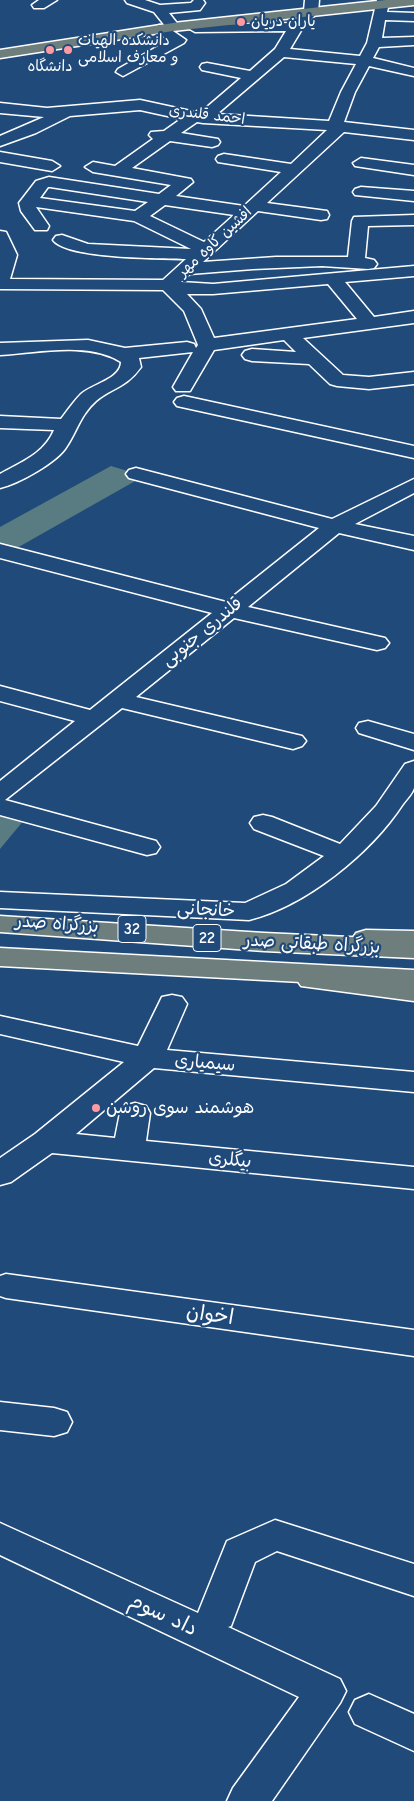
<!DOCTYPE html>
<meta charset="utf-8">
<style>
body{margin:0}
canvas{display:block;background:#1f4a7a}
</style>
<canvas width="414" height="1801"></canvas>
<script>
const ctx = document.querySelector('canvas').getContext('2d');
ctx.lineJoin = 'round';
function fill(path, color) { ctx.fillStyle = color; ctx.fill(path, 'evenodd'); }
function strokePath(path, color, width, dash) { ctx.strokeStyle = color; ctx.lineWidth = width; ctx.lineCap = dash ? 'butt' : 'round'; ctx.setLineDash(dash || []); ctx.stroke(path); }
function drawText(font, color, halo, rows, align = 'center') {
  ctx.font = font + ' "Comic Neue","Playpen Sans Arabic",sans-serif'; ctx.lineWidth = 4.5; ctx.setLineDash([]); ctx.textBaseline = 'middle'; ctx.strokeStyle = halo; ctx.fillStyle = color; for (const [text, x, y, turn = 0] of rows) {
    ctx.save(); ctx.translate(x, y); ctx.rotate((+turn || 0) * Math.PI / 180); ctx.textAlign = isNaN(turn) ? turn : align; if (halo) ctx.strokeText(text, 0, 0); ctx.fillText(text, 0, 0); ctx.restore();
  }
}
fill(new Path2D(`
 M111 466 144 476 8 553 0 551V527Z
 M0 812 24 820 0 849Z`), '#597c82');
const minor = new Path2D(`
 M39 0H57L44 8H34L32 5Z
 M125 0H145L160 5 191 3 194 0H203L205 3 200 10 169 13 180 27 173 31 186 40 184 43 123 76 116 72 118 69 169 40 152 29 159 25 166 27 154 12 127 3Z
 M305 0H319L318 12 302 29 290 49 360 56 367 43 377 0H387L389 3 387 12 414 13V21L385 20 382 38 414 37V45L379 47 373 58 414 68V76L369 66 355 92 344 122 414 130V140L344 132 267 203 327 211 329 215 327 219 321 220 258 211 203 262 276 257H348L352 221 354 217 414 215V225L368 226 365 258 374 260 377 264 374 268 368 269 322 266 253 269 190 274 181 282 213 284 414 266V276L345 282 374 317 414 311V323L303 338 343 375 369 377 414 372V384L369 389 337 386 330 384 309 364 252 361 245 359 242 355 245 351 252 349 296 352 284 340 214 350 190 391H176L173 387 193 352 139 358 141 367C126 388 113 387 96 401 81 414 77 431 67 446 58 462 18 484 0 488V474C21 462 44 454 54 430L0 428V416L61 419C67 411 74 401 81 394 92 384 121 379 121 362 88 341 37 353 0 355V343L88 340 125 348 187 342 194 344 196 348 198 345 184 311 163 290 0 289V231L6 232 17 255 10 279 163 280 186 259C160 258 67 259 53 240L56 236 62 235 88 244 191 249 134 221 36 207 49 226 47 230H35L21 211 19 203 36 181 49 177 159 194 171 185 93 172 85 167 93 162 115 166 153 139 149 135 151 132 164 131 181 119 140 110 70 116 36 133 0 146V136L44 117 0 113V103L47 108 140 100 200 113 241 78 202 70 200 67 202 64 207 63 250 71 275 49 286 31 195 32 188 28 190 25 292 23 304 11ZM284 57 356 64 341 92 329 121 217 114ZM197 122 203 123 327 130 291 164 224 154 218 156 216 159 218 162 281 172 244 206 176 196 193 182 191 179 132 168 170 141 212 147 218 145 220 142 218 139 181 133ZM48 187H50L148 202 135 211 40 198ZM165 205 234 215 204 242 150 216ZM328 284 357 319 214 338 201 309 187 294H213Z
 M0 152 52 161 60 166 52 171 0 162Z
 M361 158 414 165V175L355 166 353 163Z
 M361 187 414 191V201L355 195 353 192 355 189Z
 M184 396 414 446V458L177 406 174 402 177 398Z
 M136 468 332 519 414 479V493L355 524 414 536V550L339 533 248 607 385 638 389 643 385 648 377 650 234 618 136 697 302 736 306 741 302 746 293 749 122 708 5 800 156 841 160 847 156 853 147 855 0 815V781L75 721 0 701V686L90 710 212 613 0 558V544L226 602 319 528 129 478 126 474 129 470Z
 M368 721 414 734V750L359 733 356 728 359 723Z
 M414 761C414 769 414 781 414 788 412 794 406 800 403 804 371 853 306 906 249 920L0 908V892L245 903 286 884 324 856 254 829 250 823 254 817 263 815 272 817 340 844 376 806 405 764Z
 M172 995 182 997 187 1004 167 1050 414 1072V1092L154 1068 76 1134 115 1138 120 1113 124 1106 135 1103 146 1106 150 1113 146 1141 414 1167V1189L52 1153 11 1182 0 1185V1158L35 1134 124 1062 0 1034V1016L138 1046 162 997Z
 M6 1274 414 1330V1356L6 1298 0 1296V1276Z
 M0 1402 54 1408 67 1412 72 1422 67 1432 54 1436 0 1430Z
 M275 1520 414 1564V1596L277 1551 255 1562 231 1626 228 1627 340 1679 346 1691 340 1703 272 1801H227L233 1788 299 1697 0 1555V1523L198 1613 227 1541Z
 M369 1694 414 1714V1751L355 1724 349 1712 355 1700Z`);
const major = new Path2D(`
 M386 0H414V5L173 31 0 58V50L173 23Z
 M366 930 414 931V949L366 948 356 945 352 939 356 933Z
 M311 971 414 983V1001L301 986 297 980 301 974Z`);
const highway = new Path2D(`
 M0 916 264 933 414 940V958L264 951 0 932Z
 M0 948 414 970V988L0 966Z`);
strokePath(minor, '#fff', 3);
strokePath(major, '#fff', 3);
strokePath(highway, '#fff', 3);
fill(minor, '#1f4a7a');
fill(major, '#6d7e7c');
fill(highway, '#6d7e7c');
for (const [x, y, r, color] of [
 [241,22,5,"#ff9aa2"],
 [50,50,5,"#ff9aa2"],
 [68,50,5,"#ff9aa2"],
 [96,1108,5,"#ff9aa2"]
]) { const dot = new Path2D(); dot.arc(x, y, r, 0, 2 * Math.PI); ctx.fillStyle = color; ctx.fill(dot); strokePath(dot, '#1f4a7a', 2); }
drawText('15px', '#fff', '#1f4a7a', [
 ["یاران دریان",251,22],
 ["دانشکده الهیات",78,41],
 ["و معارف اسلامی",78,58],
 ["دانشگاه",50,67,"center"]
], 'left');
drawText('15px', '#fff', '#1f4a7a', [
 ["احمد قلندری",207,115,7],
 ["افشین کاوه مهر",215,242,-43]
]);
for (const [x, y, w] of [
 [132,929,28],
 [207,938,28]
]) { const box = new Path2D(); box.roundRect(x - w / 2, y - 13.5, w, 27, 4); ctx.fillStyle = '#1f4a7a'; ctx.fill(box); strokePath(box, '#fff', 1); }
drawText('bold 16px', '#fff', null, [
 ["32",132,929],
 ["22",207,938]
]);
drawText('18px', '#fff', '#1f4a7a', [
 ["قلندری جنوبی",202,632,-39],
 ["خانجانی",206,910,3],
 ["بزرگراه صدر",57,924,4],
 ["بزرگراه طبقاتی صدر",312,944,3],
 ["سیمیاری",205,1063,5],
 ["بیگلری",230,1160,6]
]);
drawText('18px', '#fff', '#1f4a7a', [
 ["هوشمند سوی روشن",106,1108]
], 'left');
drawText('21px', '#fff', '#1f4a7a', [
 ["اخوان",210,1315,8],
 ["داد سوم",163,1615,25]
]);
</script>
